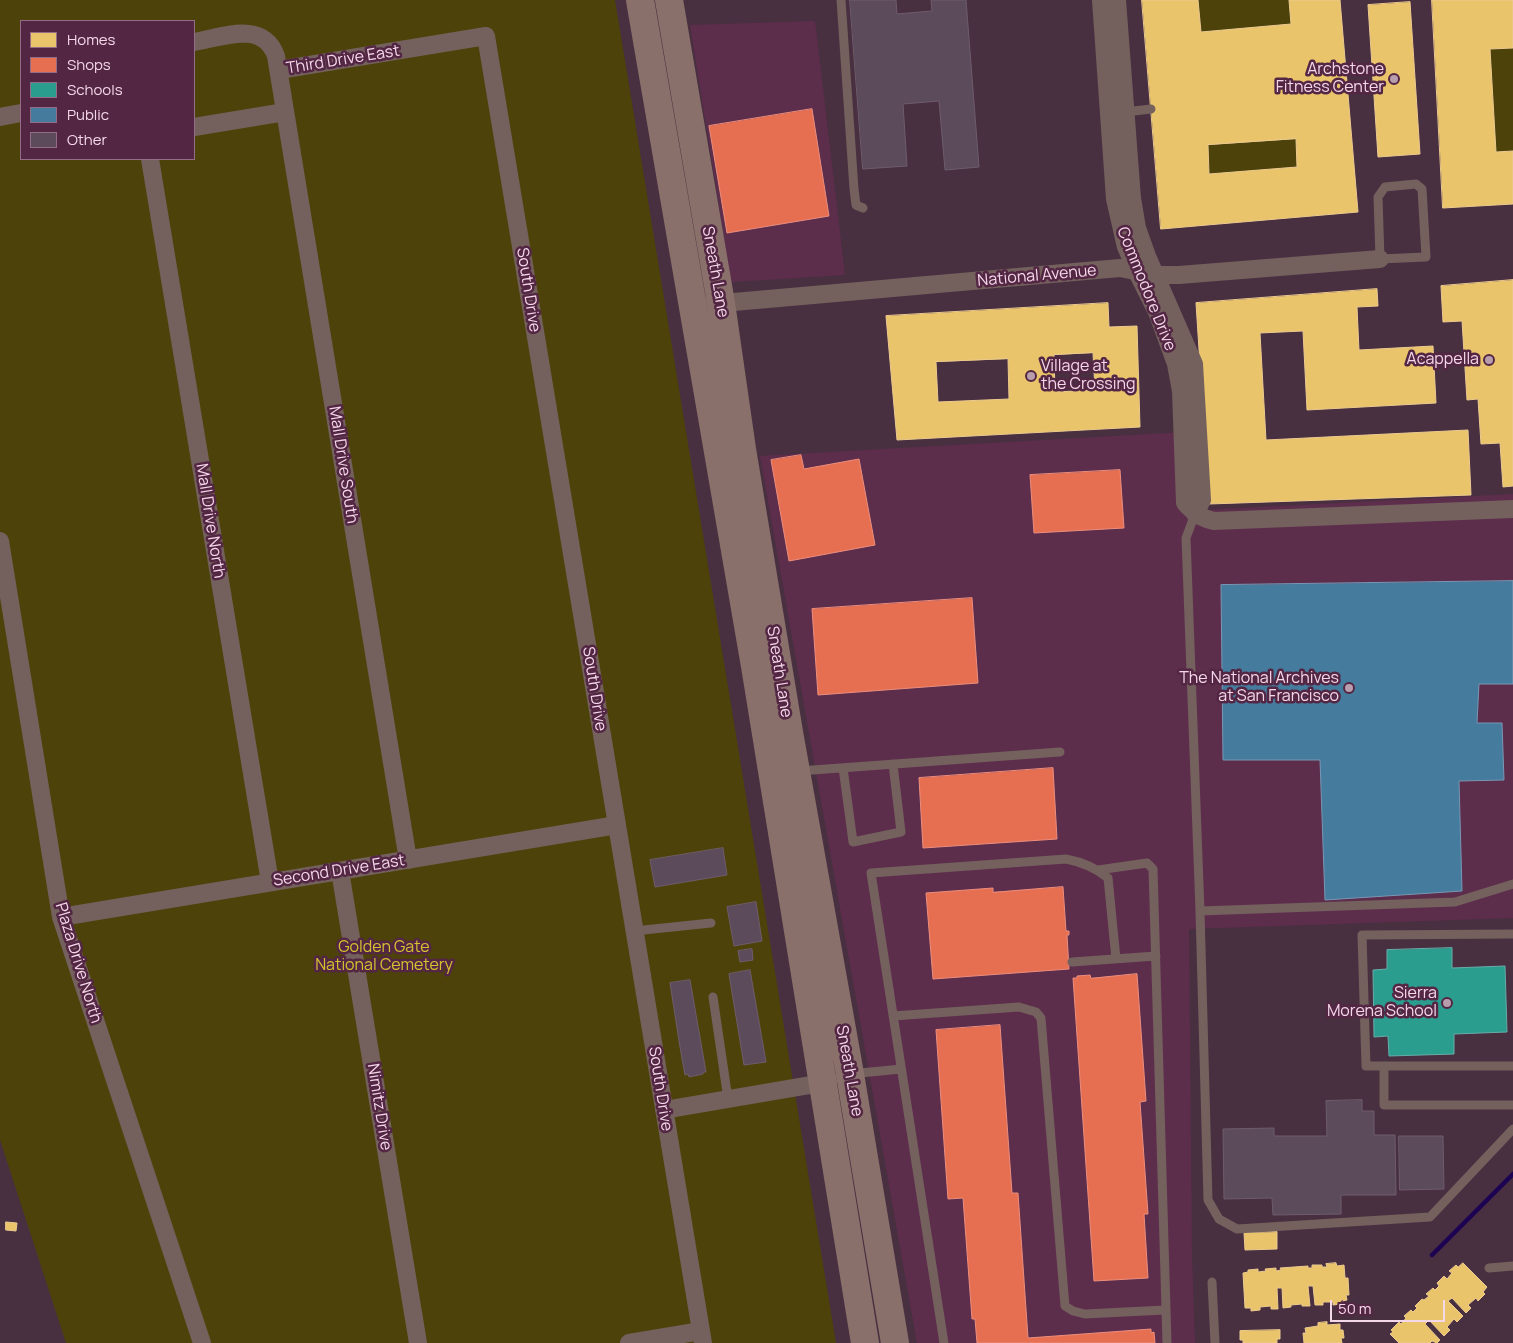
<!DOCTYPE html>
<style>
body{margin:0}
#map{position:relative;width:1513px;height:1343px;overflow:hidden;background:#483040;font-family:Manrope,sans-serif}
canvas{display:block}
.legend{position:absolute;left:20px;top:20px;width:175px;height:140px;box-sizing:border-box;background:#532644;border:1px solid #936d86;margin:0;padding:6px 9px;list-style:none;font-size:15px;color:#f4d7e8}
.legend li{display:flex;align-items:center;gap:10px;height:25px}
.legend b{width:25px;border:1px solid #936d86}
.scale{position:absolute;left:1330px;top:1300px;width:115px;height:22px;box-sizing:border-box;border:2px solid #f4d7e8;border-top:0;padding-left:6px;font-size:15px;line-height:18px;white-space:nowrap;color:#f4d7e8;-webkit-text-stroke:4px #532644;paint-order:stroke}
</style>
<div id="map">
<canvas width="1513" height="1343"></canvas>
<ul class="legend">
<li><b style="height:14px;background:#e9c46a"></b>Homes</li>
<li><b style="height:14px;background:#e76f51"></b>Shops</li>
<li><b style="height:14px;background:#2a9d8f"></b>Schools</li>
<li><b style="height:14px;background:#457b9d"></b>Public</li>
<li><b style="height:14px;background:#5c4b5a"></b>Other</li>
</ul>
<div class="scale">50 m</div>
</div>
<script>
const ctx = document.querySelector('canvas').getContext('2d');
ctx.lineJoin = 'round';
function fill(path, color) { ctx.fillStyle = color; ctx.fill(path, 'evenodd'); }
function strokePath(path, color, width, dash) { ctx.strokeStyle = color; ctx.lineWidth = width; ctx.lineCap = dash ? 'butt' : 'round'; ctx.setLineDash(dash || []); ctx.stroke(path); }
function drawText(font, color, halo, rows, align = 'center') {
  ctx.font = font + ' Manrope,sans-serif'; ctx.lineWidth = 5; ctx.setLineDash([]); ctx.textBaseline = 'middle'; ctx.strokeStyle = halo; ctx.fillStyle = color; for (const [text, x, y, turn = 0] of rows) {
    ctx.save(); ctx.translate(x, y); ctx.rotate((+turn || 0) * Math.PI / 180); ctx.textAlign = isNaN(turn) ? turn : align; if (halo) ctx.strokeText(text, 0, 0); ctx.fillText(text, 0, 0); ctx.restore();
  }
}
fill(new Path2D(`
 M815 21 845 275 731 282 690 25Z
 M1203 431 1204 510 1513 494V918L1189 929 1192 1257 1195 1343H917L760 456Z`), '#5d2d4c');
fill(new Path2D(`
 M0 0H615L836 1343H66L0 1140ZM21 21H194V159H21Z
 M1198 0H1289L1291 24 1201 32Z
 M1513 48V151L1496 152 1490 49Z
 M1296 139 1297 167 1209 174 1208 145Z`), '#4d430a');
const homes = new Path2D(`
 M1142 0H1198L1201 32 1291 24 1289 0H1340L1358 212 1161 229ZM1296 139 1297 167 1209 174 1208 145Z
 M1432 0H1513V48L1490 49 1496 152 1513 151V204L1443 208Z
 M1410 2 1420 154 1378 157 1368 5Z
 M1513 280V486L1503 487 1500 443 1481 444 1478 399 1467 400 1462 321 1443 322 1441 286Z
 M1377 289 1378 306 1357 307 1359 350 1433 346 1436 403 1307 410 1303 331 1260 333 1266 440 1468 430 1471 495 1209 504 1196 303Z
 M1108 303 1109 327 1137 326 1140 427 897 440 886 316ZM1093 353 1095 390 1055 392 1054 355ZM1008 359 1009 399 938 402 936 362Z
 M6 1222 17 1223 16 1231 6 1230Z
 M1277 1232V1249L1245 1250 1244 1233Z
 M1336 1263 1337 1266 1344 1265 1345 1278H1348L1349 1295H1346L1347 1300 1342 1301V1304L1333 1305V1302H1323V1305H1315L1313 1286H1308L1310 1306H1302V1304L1291 1305V1307L1283 1308 1282 1288H1277L1278 1309H1271V1306L1260 1307V1310L1251 1311V1308H1245L1243 1273 1248 1272V1270L1258 1269V1272L1266 1271 1265 1269 1276 1268V1271L1281 1270 1280 1268 1308 1266V1268H1312V1265H1322V1267H1327L1326 1264Z
 M1463 1263 1487 1287 1483 1292 1485 1294 1478 1301 1476 1298 1468 1305 1471 1308 1466 1313 1452 1298 1448 1301 1463 1316 1457 1322 1454 1319 1447 1327 1450 1330 1444 1336 1429 1320 1425 1324 1440 1340 1437 1343 1432 1341 1430 1343H1399L1390 1334 1393 1332 1391 1330 1399 1322 1401 1324 1406 1318 1404 1316 1411 1310 1413 1312 1417 1308 1415 1306 1422 1299 1424 1300 1429 1296 1426 1294 1433 1288 1435 1290 1439 1286 1437 1283 1444 1276 1447 1279 1452 1273 1449 1271 1456 1265 1458 1267Z
 M1327 1322V1325L1340 1324V1330H1343L1344 1338H1341L1342 1343H1304L1303 1333H1306L1305 1328 1318 1326V1323Z
 M1280 1330V1339H1277V1343H1243V1340H1240V1331Z`);
fill(homes, '#e9c46a');
strokePath(homes, '#ecca90', 1);
const shops = new Path2D(`
 M812 109 829 216 727 233 709 126Z
 M801 455 804 469 859 459 875 545 789 561 771 460Z
 M1120 470 1124 528 1034 533 1030 475Z
 M972 598 978 683 818 695 812 609Z
 M1053 768 1057 839 923 848 919 778Z
 M1063 887 1066 931H1069V935H1067L1069 969 933 979 926 893 993 888V892Z
 M1137 974 1146 1101 1140 1102 1148 1214H1144L1148 1278 1094 1281 1073 978H1077V976L1090 975 1091 978Z
 M1000 1025 1012 1193H1018L1028 1338 1151 1329V1333L1154 1332 1155 1343H977L975 1319H972L963 1198 948 1199 936 1030Z`);
fill(shops, '#e76f51');
strokePath(shops, '#eb8e7e', 1);
const schools = new Path2D(`
 M1452 948V968L1505 966 1507 1032 1454 1034V1054L1389 1056 1388 1036 1374 1037 1373 970 1387 969V950Z`);
fill(schools, '#2a9d8f');
strokePath(schools, '#67aeaa', 1);
const public = new Path2D(`
 M1513 581V684H1479L1477 723H1502L1504 780 1459 781 1462 891 1325 900 1320 760H1223L1221 585Z`);
fill(public, '#457b9d');
strokePath(public, '#7a97b4', 1);
strokePath(new Path2D(`
 M1432 1255 1513 1174`), '#1d0453', 4.5);
const building = new Path2D(`
 M850 0H896L897 14 932 11 931 0H966L979 167 945 170 939 101 903 104 907 166 863 169Z
 M723 848 727 875 655 887 650 860Z
 M756 902 762 941 734 946 727 907Z
 M752 949 753 960 740 962 738 951Z
 M750 970 766 1062 744 1065 729 974Z
 M690 980 706 1072H703V1074L689 1077 688 1074 685 1075 680 1047 670 983Z
 M1362 1100V1111H1374V1135H1395L1396 1195H1341V1214L1273 1215 1272 1198 1224 1199 1223 1129 1274 1128V1136H1327L1326 1101Z
 M1399 1136H1443L1444 1189 1400 1190Z`);
fill(building, '#5c4b5a');
strokePath(building, '#6e5c6c', 1);
strokePath(new Path2D(`
 M841 0 854 189 856 205 863 208
 M1125 112 1151 109
 M1416 184 1422 189 1426 257 1380 259 1378 197 1385 187Z
 M1195 514 1186 538 1200 911 1208 1200 1219 1219 1237 1229 1430 1217 1513 1129
 M843 768 853 842 901 832 893 764
 M799 771 1060 752
 M1098 870 1147 863 1153 869 1167 1343
 M1200 911 1455 902 1513 884
 M634 931 711 923
 M1513 934 1362 935 1366 1066H1513
 M1072 962 1156 956
 M713 997 728 1099
 M893 1016 1019 1007 1036 1012 1041 1018 1065 1306 1073 1311 1085 1314 1165 1310
 M1384 1066V1105H1513
 M825 1082 850 1074 901 1069
 M1489 1268 1513 1266
 M1212 1282 1215 1343
 M944 1343 871 873 1066 859C1082 862 1095 867 1108 878L1116 959`), '#74605d', 9);
strokePath(new Path2D(`
 M1101 0 1115 199 1126 247 1136 270 1157 312 1176 364 1181 391 1185 503C1194 513 1201 518 1214 521L1513 509
 M1117 0 1132 198 1137 228 1147 256 1194 364 1202 500 1195 514
 M194 42C223 37 263 20 276 56L408 860
 M279 70 486 36 703 1343
 M0 117 21 113
 M194 127 285 112
 M150 159 270 882
 M711 304 1120 268 1155 275H1179L1380 259
 M0 541 61 917 202 1343
 M340 871 418 1343
 M61 917 617 825
 M664 1110 822 1083
 M629 1343 701 1331`), '#74605d', 18);
strokePath(new Path2D(`
 M640 0 755 666 865 1343
 M669 0 721 303 742 449 789 732 850 1074 895 1343`), '#89706a', 28);
for (const [x, y, r, color] of [
 [1394,79,5,"#b89dad"],
 [1489,360,5,"#b89dad"],
 [1031,376,5,"#b89dad"],
 [1349,688,5,"#b89dad"],
 [1447,1003,5,"#b89dad"]
]) { const dot = new Path2D(); dot.arc(x, y, r, 0, 2 * Math.PI); ctx.fillStyle = color; ctx.fill(dot); strokePath(dot, '#532644', 2); }
drawText('16px', '#f4d7e8', '#532644', [
 ["Third Drive East",343,60,-9],
 ["Sneath Lane",715,272,80],
 ["National Avenue",1037,276,-5],
 ["Commodore Drive",1146,289,68],
 ["South Drive",528,290,81],
 ["Mall Drive South",343,465,81],
 ["Mall Drive North",210,521,81],
 ["Sneath Lane",779,672,81],
 ["South Drive",594,689,81],
 ["Second Drive East",339,871,-9],
 ["Plaza Drive North",78,963,73],
 ["Sneath Lane",849,1071,80],
 ["South Drive",660,1089,81],
 ["Nimitz Drive",379,1107,81]
]);
drawText('16px', '#f4d7e8', '#532644', [
 ["Archstone",1384,70],
 ["Fitness Center",1384,88],
 ["Acappella",1479,360],
 ["Village at",1041,367,"left"],
 ["the Crossing",1041,385,"left"],
 ["The National Archives",1339,679],
 ["at San Francisco",1339,697],
 ["Sierra",1437,994],
 ["Morena School",1437,1012]
], 'right');
drawText('16px', '#d5c22e', '#532644', [
 ["Golden Gate",384,948],
 ["National Cemetery",384,966]
]);
</script>
